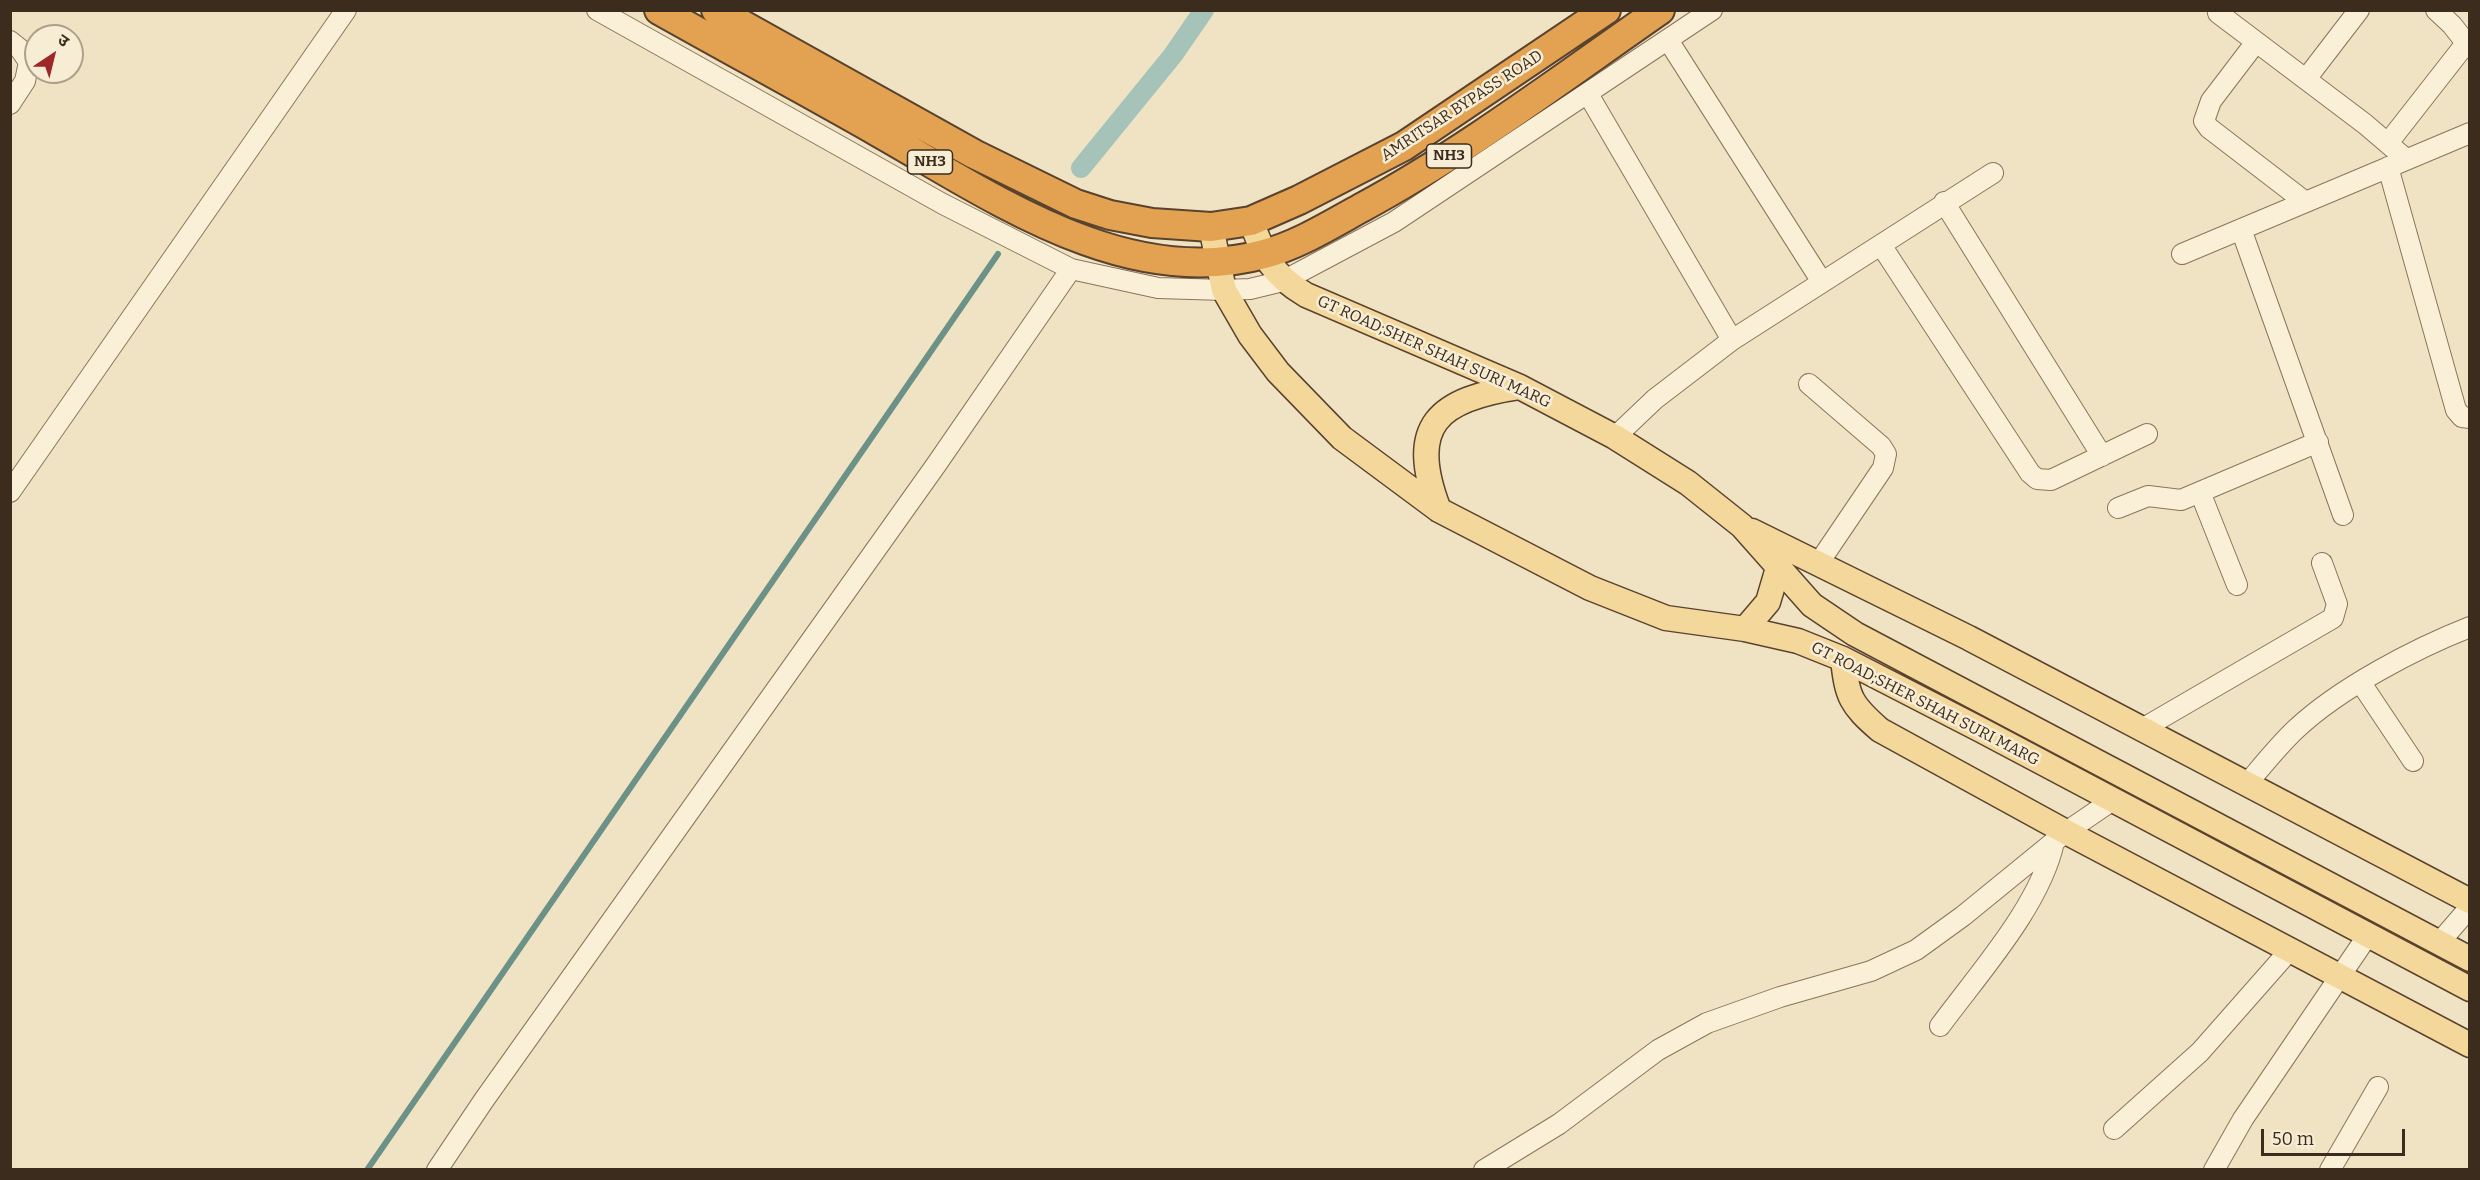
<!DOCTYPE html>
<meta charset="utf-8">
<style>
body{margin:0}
#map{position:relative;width:2480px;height:1180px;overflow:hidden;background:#f0e3c4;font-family:Bitter,"Noto Sans Devanagari",serif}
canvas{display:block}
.frame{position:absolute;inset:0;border:12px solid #3b2c1e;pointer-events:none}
.north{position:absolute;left:24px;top:24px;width:60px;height:60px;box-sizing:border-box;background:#f7edd4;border:2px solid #aca08b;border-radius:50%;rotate:35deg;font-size:16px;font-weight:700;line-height:24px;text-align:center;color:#3b2c1e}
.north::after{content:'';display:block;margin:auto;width:21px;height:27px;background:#9d2729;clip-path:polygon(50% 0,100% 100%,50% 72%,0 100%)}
.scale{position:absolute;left:2261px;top:1129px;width:144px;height:27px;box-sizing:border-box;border:3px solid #3b2c1e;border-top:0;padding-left:8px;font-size:18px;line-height:21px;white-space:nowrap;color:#3b2c1e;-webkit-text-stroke:4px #f7edd4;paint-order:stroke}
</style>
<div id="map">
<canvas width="2480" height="1180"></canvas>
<div class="frame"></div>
<div class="north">उ</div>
<div class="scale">50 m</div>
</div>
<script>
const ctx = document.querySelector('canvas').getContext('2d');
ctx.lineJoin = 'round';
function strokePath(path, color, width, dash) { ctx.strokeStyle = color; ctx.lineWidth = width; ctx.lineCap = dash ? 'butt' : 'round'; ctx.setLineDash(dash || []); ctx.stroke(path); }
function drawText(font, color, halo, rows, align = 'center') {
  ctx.font = font + ' Bitter,serif'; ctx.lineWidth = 5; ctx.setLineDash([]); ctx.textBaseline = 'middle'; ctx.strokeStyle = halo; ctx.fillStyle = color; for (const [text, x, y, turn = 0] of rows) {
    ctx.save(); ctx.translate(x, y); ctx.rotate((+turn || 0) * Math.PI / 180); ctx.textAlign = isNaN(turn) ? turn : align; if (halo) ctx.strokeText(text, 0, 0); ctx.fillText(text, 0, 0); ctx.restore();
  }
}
strokePath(new Path2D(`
 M367 1170 998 254`), '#6c9288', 6);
strokePath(new Path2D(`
 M1081 168 1173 55 1204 10`), '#a6c3ba', 20);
const minor = new Path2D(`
 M597 10 943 204 1071 269 1158 288 1224 290 1250 289 1283 281 1394 222 1712 10
 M2220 10 2218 13 2365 124 2406 159
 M2436 10 2452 25 2470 48
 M1668 40 1822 282
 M10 41 20 49 29 62 25 81 10 104
 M2256 42 2211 101 2204 121 2209 128 2304 201
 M2306 79 2359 10
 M1588 94 1732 340
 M2388 143 2467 42
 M2388 167 2456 410 2462 417 2470 418
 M1944 202 2102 456
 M2241 229 2343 515
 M1881 245 2030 473 2037 479 2051 480 2147 434
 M2182 254 2470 133
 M1809 384 1881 446 1886 454 1883 468 1818 564
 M1615 437 1655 399 1732 340 1993 173
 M10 492 346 10
 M2200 492 2237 585
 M2118 508 2148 496 2181 500 2318 442
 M2361 683 2413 761
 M2142 729 2333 618 2337 604 2322 563
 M2247 784C2263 765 2278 746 2296 729 2340 688 2414 649 2470 627
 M2439 943 2470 907
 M1940 1026C1979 973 2040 906 2054 842
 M2114 1129 2200 1052 2289 951
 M437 1170 484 1100 936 465 1071 269
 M1484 1170 1559 1124 1658 1050 1707 1023 1780 997 1871 971 1916 950 1963 916 2066 832 2113 800
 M2214 1170 2243 1119 2368 935
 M2330 1170 2378 1087`);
const major = new Path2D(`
 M1251 221C1265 258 1271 274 1306 295L1520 387 1615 437 1688 483 1742 526 1812 605 1855 634 2470 959
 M1211 227 1224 290 1250 335 1278 372 1342 438 1439 510 1590 588 1666 618 1745 629 1798 641 1843 659 1981 730 2470 989
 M1439 510C1406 425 1438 399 1520 387
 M1752 531 1969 638 2470 901
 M1745 629 1768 602 1778 568
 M1843 659C1847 697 1851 705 1880 730L2066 832 2470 1045`);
const highway = new Path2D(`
 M659 10C732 51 806 91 878 132 991 196 1126 292 1264 254 1298 245 1330 225 1361 208 1466 151 1562 78 1660 10
 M716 10 974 154 1076 204 1110 215 1152 223 1211 227 1251 221 1299 200 1404 146 1606 10`);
strokePath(minor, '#8c745a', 22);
strokePath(major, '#59422e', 27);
strokePath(highway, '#59422e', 32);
strokePath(minor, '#faf0d8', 20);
strokePath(major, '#f4d89b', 24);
strokePath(highway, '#e2a252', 28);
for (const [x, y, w] of [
 [1449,156,45],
 [930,162,45]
]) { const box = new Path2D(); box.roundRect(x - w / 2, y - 12, w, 24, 4.5); ctx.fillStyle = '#f7edd4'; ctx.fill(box); strokePath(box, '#3b2c1e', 1.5); }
drawText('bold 15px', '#3b2c1e', null, [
 ["NH3",1449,156],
 ["NH3",930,162]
]);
drawText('16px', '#3b2c1e', '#f7edd4', [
 ["AMRITSAR BYPASS ROAD",1462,106,-33],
 ["GT ROAD;SHER SHAH SURI MARG",1434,352,24],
 ["GT ROAD;SHER SHAH SURI MARG",1925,704,27]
]);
</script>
